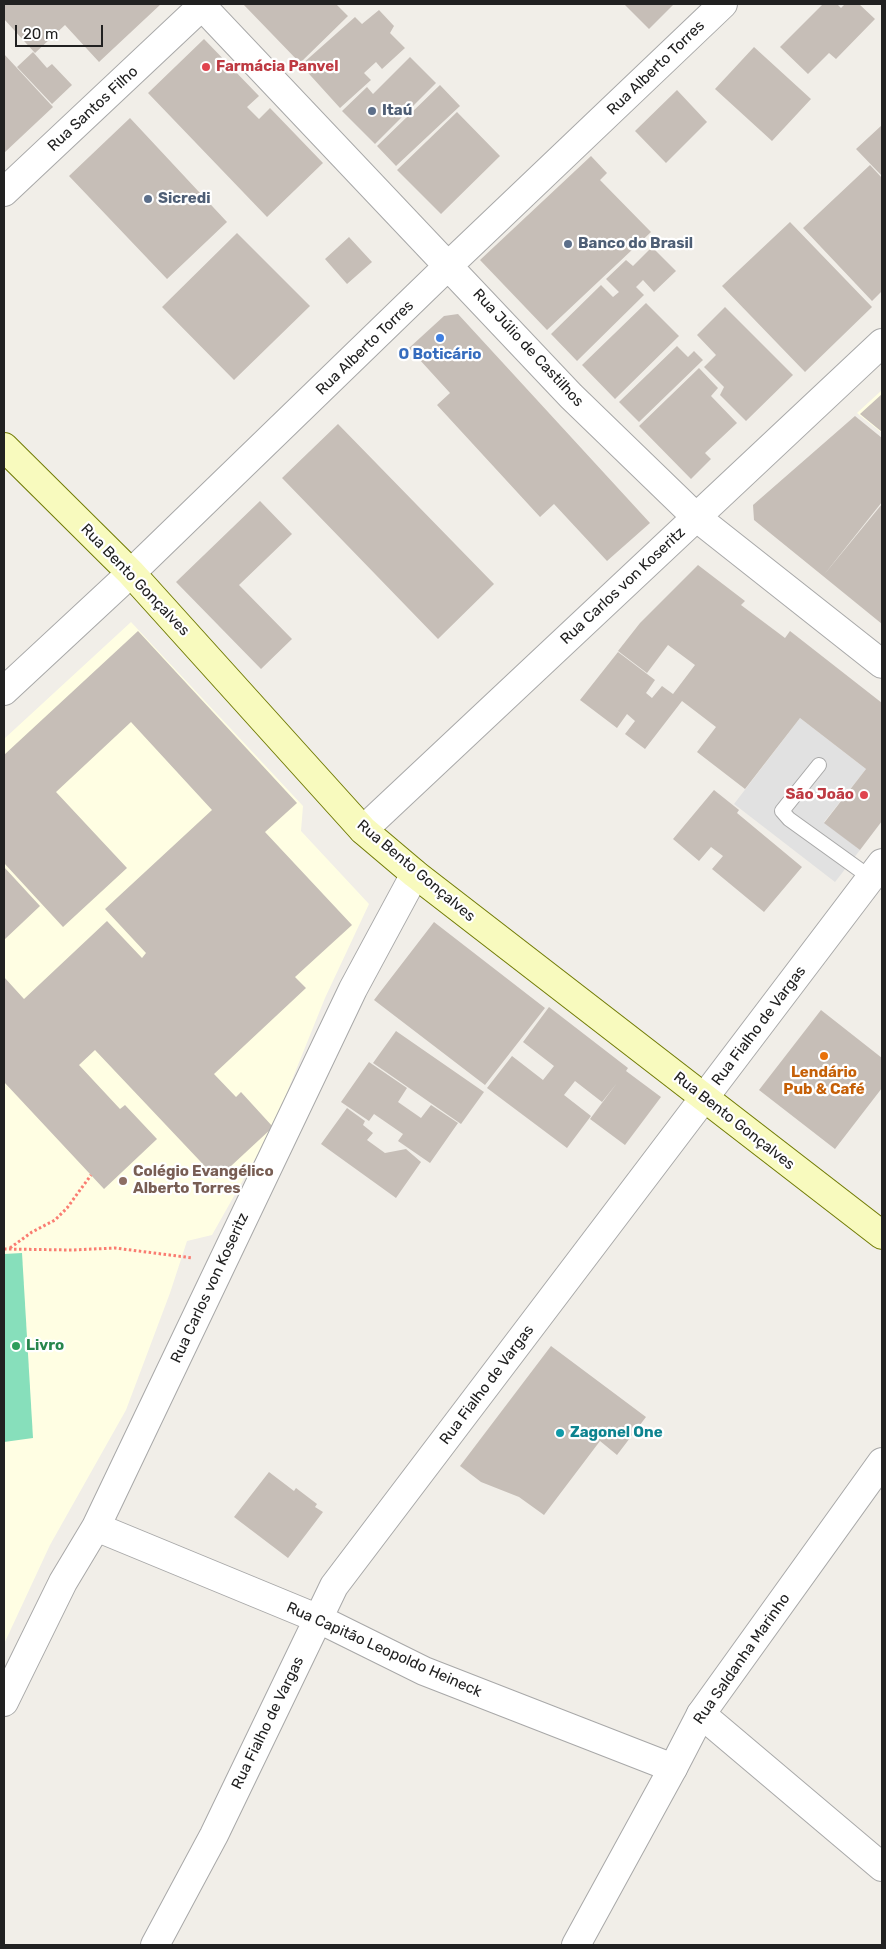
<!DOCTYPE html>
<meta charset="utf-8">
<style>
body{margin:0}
#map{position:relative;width:886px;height:1949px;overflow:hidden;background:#f1eee8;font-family:Rubik,sans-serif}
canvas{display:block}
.frame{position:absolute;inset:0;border:5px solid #212121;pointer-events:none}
.scale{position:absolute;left:15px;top:25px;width:88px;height:22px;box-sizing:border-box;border:2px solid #212121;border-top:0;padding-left:6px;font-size:15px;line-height:18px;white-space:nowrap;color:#212121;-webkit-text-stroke:4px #fff;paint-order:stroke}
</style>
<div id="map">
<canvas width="886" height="1949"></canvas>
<div class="frame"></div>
<div class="scale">20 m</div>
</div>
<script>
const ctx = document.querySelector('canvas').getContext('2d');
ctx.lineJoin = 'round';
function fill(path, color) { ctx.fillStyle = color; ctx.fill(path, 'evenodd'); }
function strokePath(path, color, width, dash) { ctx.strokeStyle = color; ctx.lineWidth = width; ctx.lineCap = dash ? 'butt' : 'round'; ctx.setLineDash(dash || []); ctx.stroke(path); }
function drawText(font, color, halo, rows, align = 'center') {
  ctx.font = font + ' Rubik,sans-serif'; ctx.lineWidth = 4.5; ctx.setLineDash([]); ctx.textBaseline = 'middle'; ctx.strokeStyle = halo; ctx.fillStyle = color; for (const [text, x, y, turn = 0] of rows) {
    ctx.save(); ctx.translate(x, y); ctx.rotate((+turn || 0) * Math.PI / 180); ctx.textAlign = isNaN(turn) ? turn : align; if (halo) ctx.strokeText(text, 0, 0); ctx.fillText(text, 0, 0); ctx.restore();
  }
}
fill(new Path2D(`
 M882 390V433L857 413Z
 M131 622 303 806 301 831 369 904 325 998 273 1127 212 1235 187 1241 170 1293 126 1410 50 1545 4 1644V739Z`), '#fffee3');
fill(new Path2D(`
 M22 1253 33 1438 4 1442V1254Z`), '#87dfbb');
fill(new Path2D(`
 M800 718 866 769 824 822 860 850 835 882 734 804Z`), '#e1e1e1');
fill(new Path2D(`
 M4 4H161L99 62 65 25 35 53 4 19Z
 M243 4H336L348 16 300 63Z
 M624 4H674L649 29Z
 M823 4H837L841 8 845 4H859L875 19 836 59 829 53 808 74 780 47Z
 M379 10 394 26 390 33 405 48 382 69 376 62 364 73 371 80 340 108 301 65 355 17 362 24Z
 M204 39 259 96 247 107 259 119 270 108 323 163 267 217 148 93Z
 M754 47 811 99 772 141 715 89Z
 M33 52 47 68 52 64 72 85 52 104 17 67Z
 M4 54 53 107 4 153Z
 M410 57 436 83 375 144 342 111 367 87 373 94Z
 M440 85 460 106 396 166 377 146Z
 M677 90 707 122 666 163 635 131Z
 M457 112 500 156 441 214 397 170Z
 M130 118 227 222 167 279 69 176Z
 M882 125V176L856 149Z
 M591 156 607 173 600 180 651 232 547 330 480 260Z
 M870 165 882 178V291L872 301 803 228Z
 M790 222 872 307 805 372 722 286Z
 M237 233 310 306 234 380 162 307Z
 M349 237 372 262 347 284 325 259Z
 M652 247 676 271 654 292 643 280 636 287 644 295 577 361 551 334 601 285 613 297 619 292 606 279 626 260 633 266Z
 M646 303 679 336 615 399 582 365Z
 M725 307 793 375 746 421 720 395 724 387 704 367 716 355 697 335Z
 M458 314 650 523 607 561 554 504 540 517 437 405 450 393 409 348 444 316Z
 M677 346 688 357 694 351 703 360 639 422 619 402Z
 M699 368 718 388 711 396 737 423 705 453 711 459 691 479 639 426Z
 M882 394V432L860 414Z
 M855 416 882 438V502L823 576 754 520 753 505Z
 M338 424 494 584 438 639 282 478Z
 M260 501 292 534 239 585 292 639 261 669 176 582Z
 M882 504V624L823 576Z
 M698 565 745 601 741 605 785 638 790 631 882 703V821L860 850 824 823 866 769 800 718 745 789 697 752 716 727 682 701 645 749 625 734 635 721 627 714 617 728 580 700 618 652 655 680 646 693 652 698 662 686 673 694 695 665 668 645 647 673 618 651 640 623Z
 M138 631 297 803 265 832 352 925 295 977 306 988 214 1074 236 1097 241 1092 273 1127 217 1179 95 1050 79 1065 120 1109 125 1105 157 1139 104 1189 4 1082V977L24 999 107 921 142 958 146 953 105 909 212 810 131 722 56 792 127 868 63 927 4 863V755Z
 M714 790 739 810 737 813 802 867 764 912 712 869 723 856 711 847 699 861 673 839Z
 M4 867 40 906 4 940Z
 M434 922 545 1008 485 1085 374 1000Z
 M549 1007 628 1068 626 1071 661 1097 625 1145 590 1119 617 1083 602 1102 575 1081 564 1095 591 1116 567 1148 487 1088 512 1056 543 1080 554 1066 523 1042Z
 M821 1010 882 1058V1088L835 1149 759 1090Z
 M396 1031 484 1092 461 1124 373 1063Z
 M369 1062 407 1088 398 1102 421 1118 431 1105 458 1123 430 1163 398 1141 403 1134 374 1114 369 1121 341 1102Z
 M347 1108 365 1121 363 1125 373 1133 367 1140 385 1153 406 1149 421 1162 396 1198 321 1144Z
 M551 1346 646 1417 617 1455 600 1441 544 1515 519 1497 481 1482 460 1466Z
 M269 1472 294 1491 296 1488 317 1504 315 1507 323 1512 288 1558 234 1517Z`), '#c6beb7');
const service = new Path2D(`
 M819 765 782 811 789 819 871 878`);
const minor = new Path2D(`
 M4 691 131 573
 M96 1527 319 1619 424 1671 673 1768
 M4 1702 63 1582 96 1527 353 989 415 874
 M701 1714 882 1867
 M155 1945 214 1835 334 1586 882 863`);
const tertiary = new Path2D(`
 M200 4 571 396 696 517 882 664
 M4 192 204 4
 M131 573 449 265 723 4
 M363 830 882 343
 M576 1945 673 1768 701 1714 882 1462`);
const secondary = new Path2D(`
 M4 447 131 573 363 830 415 874 882 1235`);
strokePath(service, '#a8a8a8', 16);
strokePath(minor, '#a8a8a8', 30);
strokePath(tertiary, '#a8a8a8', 30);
strokePath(secondary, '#717b05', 30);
strokePath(new Path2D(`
 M10 1248 32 1232 55 1220 67 1208 91 1175
 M4 1249 72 1250 115 1248 193 1258`), '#fa7c71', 3, [2.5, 2.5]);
strokePath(service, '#fff', 14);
strokePath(minor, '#fff', 28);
strokePath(tertiary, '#fff', 28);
strokePath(secondary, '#f8fabe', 28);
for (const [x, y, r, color] of [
 [206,67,5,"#e0444e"],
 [372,111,5,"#5c6f8a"],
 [148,199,5,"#5c6f8a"],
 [568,244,5,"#5c6f8a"],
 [440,338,5,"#3f7fe0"],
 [864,795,5,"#e0444e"],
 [824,1056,5,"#e8710a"],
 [123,1181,5,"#8d6e63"],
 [16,1346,5,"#2e9e5b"],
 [560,1433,5,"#0f9aa8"]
]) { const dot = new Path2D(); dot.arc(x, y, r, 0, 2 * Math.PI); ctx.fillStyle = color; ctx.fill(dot); strokePath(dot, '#fff', 2); }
drawText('bold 15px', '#be3a42', '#fff', [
 ["Farmácia Panvel",216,67],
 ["São João",854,795,"right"]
], 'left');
drawText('15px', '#212121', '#fff', [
 ["Rua Alberto Torres",656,68,-44],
 ["Rua Santos Filho",93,109,-43],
 ["Rua Alberto Torres",365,348,-44],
 ["Rua Júlio de Castilhos",528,348,47],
 ["Rua Bento Gonçalves",135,580,46],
 ["Rua Carlos von Koseritz",623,586,-43],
 ["Rua Bento Gonçalves",416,871,40],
 ["Rua Fialho de Vargas",759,1026,-53],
 ["Rua Bento Gonçalves",734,1121,38],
 ["Rua Carlos von Koseritz",210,1288,-65],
 ["Rua Fialho de Vargas",487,1385,-53],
 ["Rua Capitão Leopoldo Heineck",384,1650,24],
 ["Rua Saldanha Marinho",742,1659,-55],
 ["Rua Fialho de Vargas",268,1723,-64]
]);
drawText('bold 15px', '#4e5e75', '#fff', [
 ["Itaú",382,111],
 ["Sicredi",158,199],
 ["Banco do Brasil",578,244]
], 'left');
drawText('bold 15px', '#366cbe', '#fff', [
 ["O Boticário",440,355]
]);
drawText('bold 15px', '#c56008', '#fff', [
 ["Lendário",824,1073],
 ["Pub & Café",824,1090]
]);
drawText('bold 15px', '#785e54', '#fff', [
 ["Colégio Evangélico",133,1172],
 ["Alberto Torres",133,1189]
], 'left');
drawText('bold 15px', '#27864d', '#fff', [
 ["Livro",26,1346]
], 'left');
drawText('bold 15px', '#0d838f', '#fff', [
 ["Zagonel One",570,1433]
], 'left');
</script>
